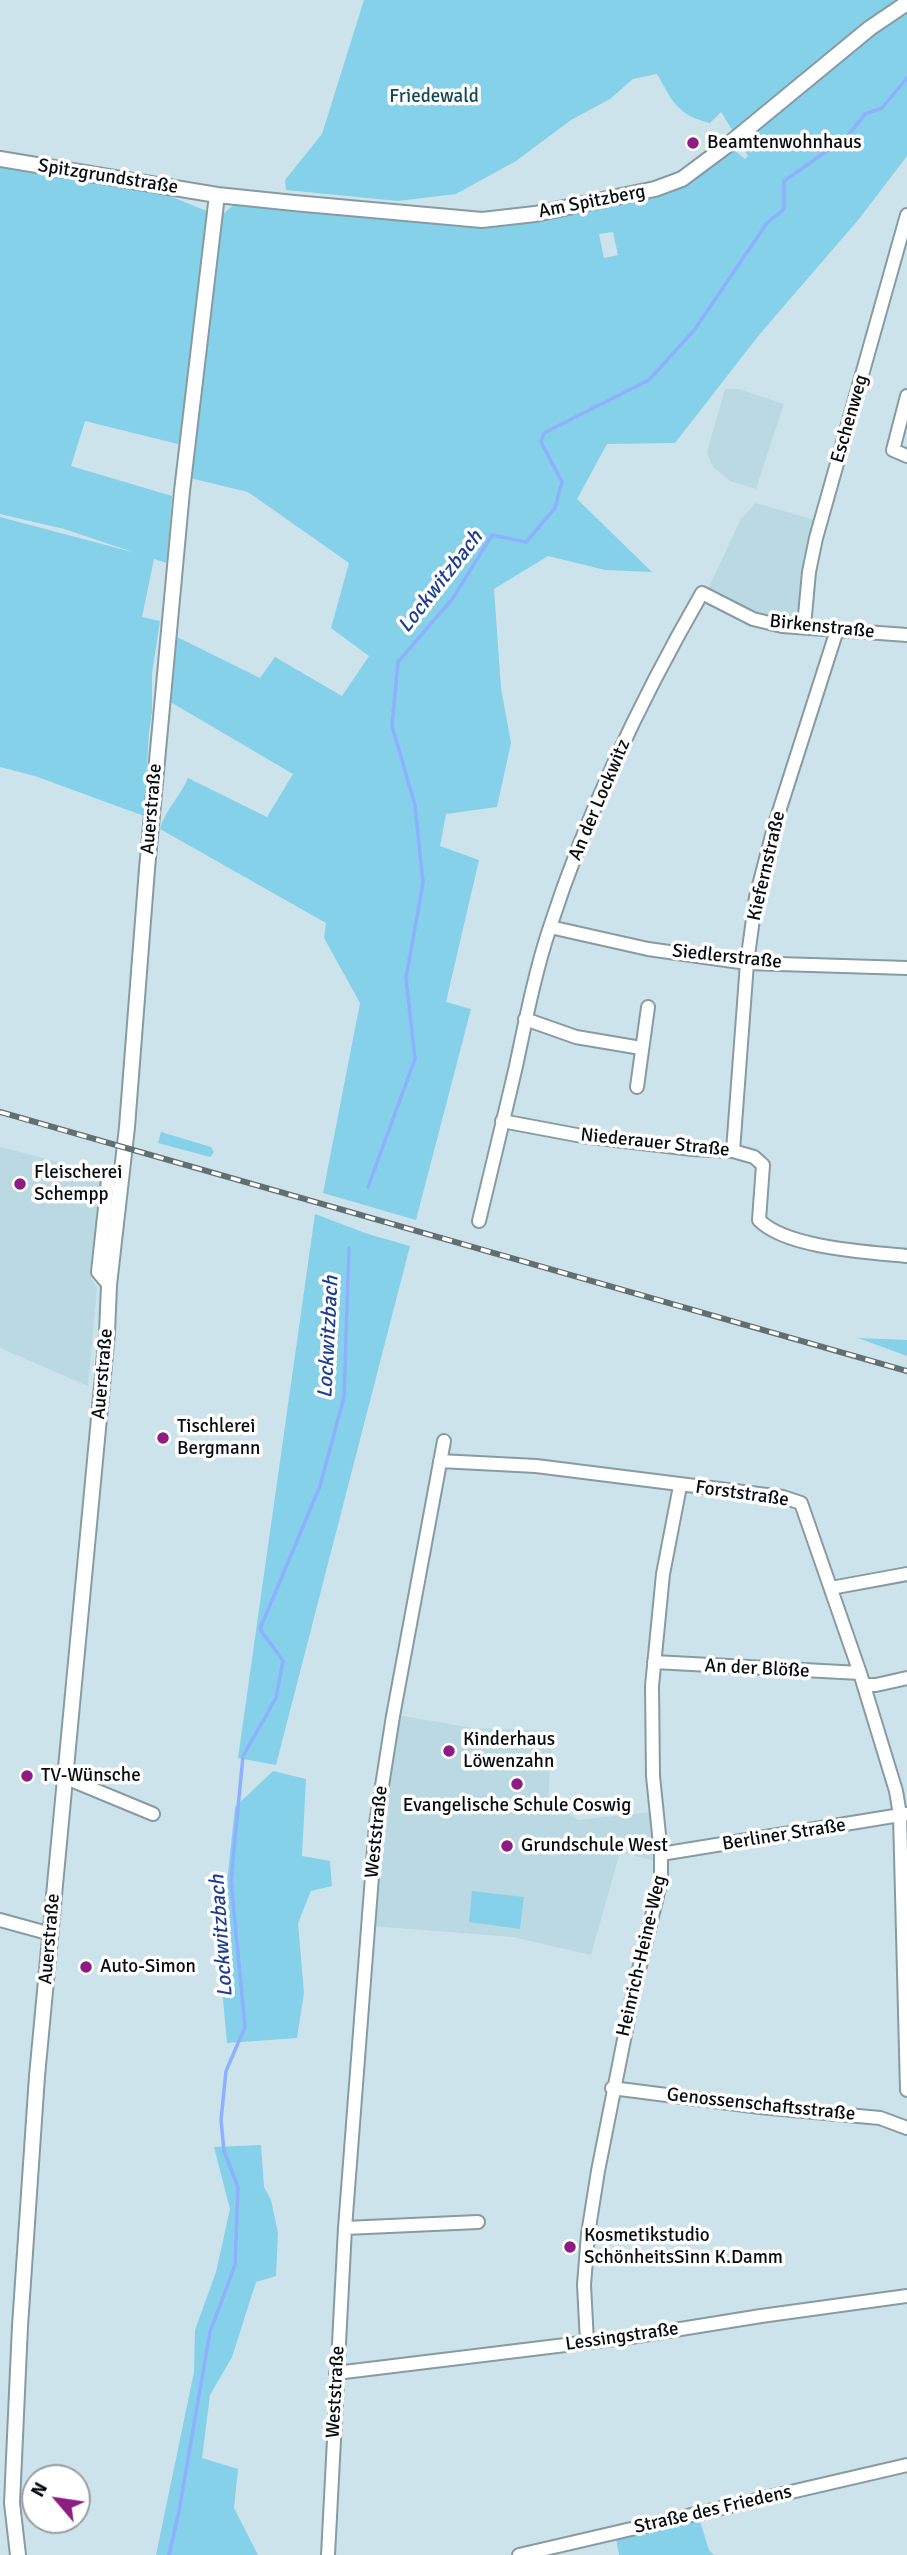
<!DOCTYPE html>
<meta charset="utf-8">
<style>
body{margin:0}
#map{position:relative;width:907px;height:2555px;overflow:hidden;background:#cde3eb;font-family:Signika,sans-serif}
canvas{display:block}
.north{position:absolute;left:21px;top:2464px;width:70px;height:70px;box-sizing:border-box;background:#fff;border:2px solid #9b9e9f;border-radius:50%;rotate:299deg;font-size:19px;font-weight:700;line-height:28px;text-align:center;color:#060d0f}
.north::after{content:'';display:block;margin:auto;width:24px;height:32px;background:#8d1d80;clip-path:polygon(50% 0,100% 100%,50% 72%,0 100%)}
</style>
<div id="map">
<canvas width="907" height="2555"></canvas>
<div class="north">N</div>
</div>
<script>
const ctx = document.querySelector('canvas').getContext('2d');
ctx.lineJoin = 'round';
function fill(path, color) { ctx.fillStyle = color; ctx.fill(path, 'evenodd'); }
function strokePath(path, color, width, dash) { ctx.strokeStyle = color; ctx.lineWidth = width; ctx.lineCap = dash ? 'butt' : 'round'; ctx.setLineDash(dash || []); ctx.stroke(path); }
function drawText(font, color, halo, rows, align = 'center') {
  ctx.font = font + ' Signika,sans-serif'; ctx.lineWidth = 7; ctx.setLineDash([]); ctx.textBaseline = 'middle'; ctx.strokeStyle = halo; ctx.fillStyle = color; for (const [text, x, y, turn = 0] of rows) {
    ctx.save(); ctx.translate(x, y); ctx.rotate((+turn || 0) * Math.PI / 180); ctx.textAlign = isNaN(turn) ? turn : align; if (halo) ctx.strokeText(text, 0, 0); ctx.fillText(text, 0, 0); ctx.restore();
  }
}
fill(new Path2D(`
 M725 389H739L784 404 756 489 730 481 713 467 707 452Z
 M756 503 814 520 803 561 798 610 791 618 780 621 757 613 729 603 708 589 741 519Z
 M0 1147 105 1174 91 1278 97 1288 88 1386 0 1348Z
 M398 1715 473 1728 553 1731 548 1800 578 1820 651 1812 655 1861 620 1852 591 1955 513 1937 372 1926Z`), '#bad9e3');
fill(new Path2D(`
 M364 0H907V156L859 219 759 335 675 443 607 444 577 499 652 572 605 570 548 556 494 589 501 688 511 743 497 807 446 814 440 846 479 860 446 1002 471 1009 416 1220 323 1193 360 1003 324 938 326 923 160 829C165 810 180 797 188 778L267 817 293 774 167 700 177 637 260 678 275 657 342 696 369 656 331 628 349 563 248 492 190 478 194 448 85 421 71 466 172 496 167 563 154 559 142 617 160 621 152 673V712L149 732 144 816 35 776 0 767V517L136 553 64 529 0 514V163L165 194 209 212 224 213 236 203 460 227H501L665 191 733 149 745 159 748 156 721 112 710 123C677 115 673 102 657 74L633 79 610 99 571 120 516 161 456 194 398 201 286 190 285 180 322 134ZM613 232 618 255 604 258 599 234Z
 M161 1132 211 1147 214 1152 210 1157 158 1143Z
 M315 1214 368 1234 410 1246 276 1765 238 1758Z
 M858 1338 907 1340V1356Z
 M273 1771 306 1779 302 1856 330 1861 332 1886 311 1891 298 1923 304 1993 297 2038 227 2043 219 1957 235 1807Z
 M472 1891 524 1897 520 1929 469 1922Z
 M261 2145 264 2187 271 2200 278 2233 276 2276 256 2282 232 2357 210 2395 202 2458 238 2469 234 2508 258 2555H156L194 2372 195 2330 216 2272 230 2209 214 2147Z
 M698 2515 709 2550 714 2555H619L615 2532Z`), '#85d1e9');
strokePath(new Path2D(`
 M368 1187 415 1059 406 978 423 883 415 805 392 726 398 662 453 598 492 535 526 542 555 508 562 482 541 442 544 433 649 380 695 329 767 223 784 209V181L847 137 865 114 882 108 907 78
 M169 2555 179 2511 210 2332 235 2265 238 2187 224 2151 221 2120 226 2071 245 2027 231 1881 243 1756 276 1698 283 1661 260 1629 320 1486 344 1397 349 1248`), '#8eb1ff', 3.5);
const minor = new Path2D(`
 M907 396 893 450 907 456
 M804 626 809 572 816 538 907 215
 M550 927 648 949 747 963 907 968
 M525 1019 576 1037 641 1048
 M637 1087 648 1007
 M502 1121 582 1136 692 1149 733 1151 754 1157 763 1165 759 1220C786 1248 868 1252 907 1256
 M733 1151 747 963 756 897 775 824 837 630
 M108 1180 98 1272 109 1285
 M479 1221C491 1170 504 1118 516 1066 526 1019 535 972 550 927 588 810 641 699 702 593L753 619 782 626 907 635
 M440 1461 536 1466 783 1497 801 1503 860 1673 896 1791 900 1815 907 2090
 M831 1588 907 1574
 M654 1662 860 1673
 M864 1685H876L907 1678
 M66 1778 153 1814
 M661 1854 907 1814
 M0 1920 51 1934
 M612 2088 760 2107 880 2118 907 2128
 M345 2228 478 2222
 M587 2342 584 2285 588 2234 598 2171 633 1994 661 1880V1854L653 1776 652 1686 663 1574 680 1486
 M336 2373 631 2337 761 2316 907 2296
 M328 2555 345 2228 376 1824 393 1716 444 1441
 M519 2555 907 2465`);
const tertiary = new Path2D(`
 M0 159 217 195 294 203 482 220 535 214 655 189 682 179 729 144 870 28 907 3
 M18 2555 12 2503 20 2326 37 2076 107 1333 109 1285 127 1127 147 869 182 491 217 195`);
strokePath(minor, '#869ba2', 16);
strokePath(tertiary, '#869ba2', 18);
strokePath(minor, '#fff', 12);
strokePath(tertiary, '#fff', 14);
const rail = new Path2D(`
 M0 1112 907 1371`);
strokePath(rail, '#616f73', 6);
strokePath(rail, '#fff', 3.5, [10]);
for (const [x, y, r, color] of [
 [693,143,7,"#8d1d80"],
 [20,1184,7,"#8d1d80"],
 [163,1438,7,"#8d1d80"],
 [449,1751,7,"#8d1d80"],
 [27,1776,7,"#8d1d80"],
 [517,1784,7,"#8d1d80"],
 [507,1846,7,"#8d1d80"],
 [86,1967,7,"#8d1d80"],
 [570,2247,7,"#8d1d80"]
]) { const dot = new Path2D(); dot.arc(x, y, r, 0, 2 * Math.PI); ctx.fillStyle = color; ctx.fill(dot); strokePath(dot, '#fff', 2.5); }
drawText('19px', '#124857', '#fff', [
 ["Friedewald",434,97]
]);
drawText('19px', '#060d0f', '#fff', [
 ["Beamtenwohnhaus",707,143],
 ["Fleischerei",34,1173],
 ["Schempp",34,1195],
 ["Tischlerei",177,1427],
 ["Bergmann",177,1449],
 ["Kinderhaus",463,1740],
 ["Löwenzahn",463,1762],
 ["TV-Wünsche",41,1776],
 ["Evangelische Schule Coswig",517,1806,"center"],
 ["Grundschule West",521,1846],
 ["Auto-Simon",100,1967],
 ["Kosmetikstudio",584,2236],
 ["SchönheitsSinn K.Damm",584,2258]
], 'left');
drawText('19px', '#060d0f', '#fff', [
 ["Spitzgrundstraße",108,177,9],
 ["Am Spitzberg",592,202,-11],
 ["Eschenweg",850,419,-74],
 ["Birkenstraße",822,627,6],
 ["An der Lockwitz",600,800,-67],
 ["Auerstraße",152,809,-85],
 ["Kiefernstraße",767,866,-77],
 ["Siedlerstraße",727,957,6],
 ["Niederauer Straße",655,1143,6],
 ["Auerstraße",103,1374,-85],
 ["Forststraße",742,1494,8],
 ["An der Blöße",757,1669,3],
 ["Weststraße",377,1832,-84],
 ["Berliner Straße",784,1835,-9],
 ["Auerstraße",50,1939,-85],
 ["Heinrich-Heine-Weg",642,1956,-77],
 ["Genossenschaftsstraße",761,2105,6],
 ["Lessingstraße",622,2337,-8],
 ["Weststraße",336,2392,-87],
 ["Straße des Friedens",713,2510,-13]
]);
drawText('italic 21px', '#1d3c94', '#fff', [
 ["Lockwitzbach",441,582,-52],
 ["Lockwitzbach",329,1337,-87],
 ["Lockwitzbach",222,1936,-94]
]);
</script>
